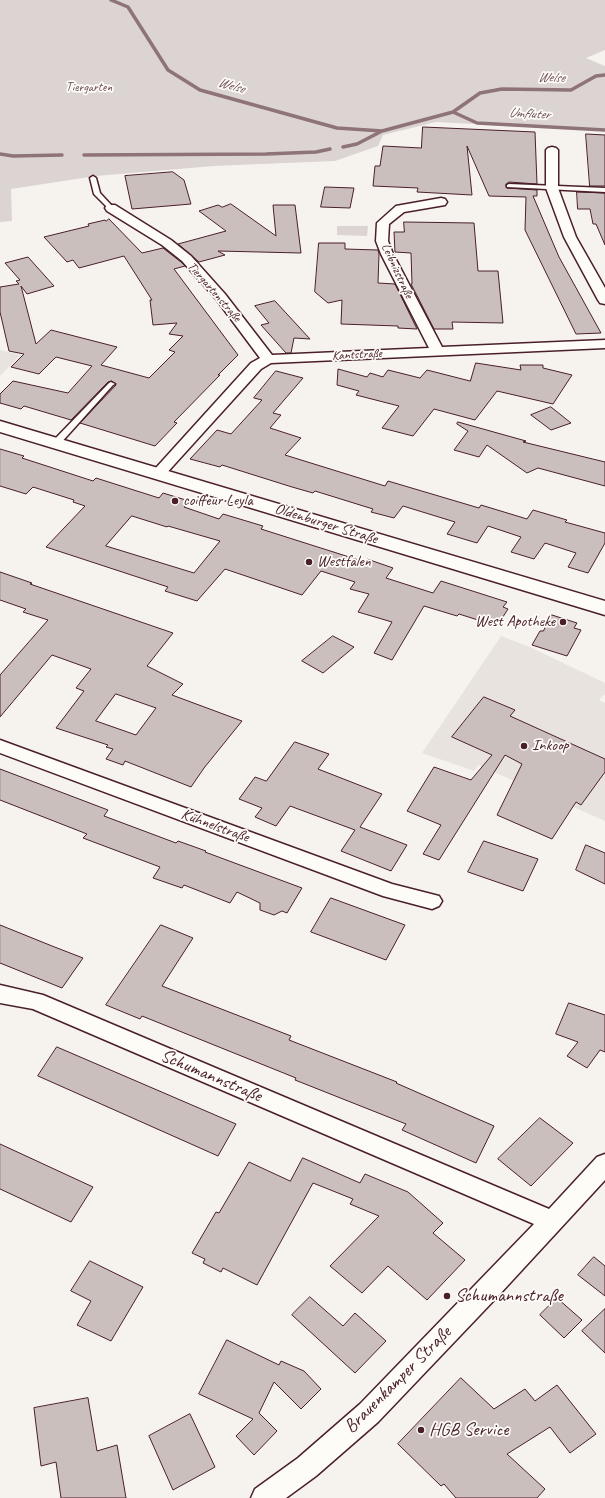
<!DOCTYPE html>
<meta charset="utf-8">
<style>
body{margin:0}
canvas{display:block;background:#f6f3ef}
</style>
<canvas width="605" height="1498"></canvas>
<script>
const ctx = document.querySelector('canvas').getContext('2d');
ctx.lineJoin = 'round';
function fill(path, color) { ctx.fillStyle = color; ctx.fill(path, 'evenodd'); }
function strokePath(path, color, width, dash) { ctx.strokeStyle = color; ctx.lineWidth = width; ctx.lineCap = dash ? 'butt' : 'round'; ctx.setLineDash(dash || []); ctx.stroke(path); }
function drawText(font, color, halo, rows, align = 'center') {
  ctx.font = font + ' Caveat,sans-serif'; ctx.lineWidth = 3.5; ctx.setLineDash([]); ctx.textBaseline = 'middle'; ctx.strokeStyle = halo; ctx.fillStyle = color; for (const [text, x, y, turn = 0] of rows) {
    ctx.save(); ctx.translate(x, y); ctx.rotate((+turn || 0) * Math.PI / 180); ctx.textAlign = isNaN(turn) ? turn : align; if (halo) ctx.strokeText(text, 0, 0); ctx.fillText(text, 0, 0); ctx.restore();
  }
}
fill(new Path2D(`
 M0 350 21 355 0 376Z
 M501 636 530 647 605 683V694L599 700 605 703V821L478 765 474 771 422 753Z`), '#e9e3e0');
fill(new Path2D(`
 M0 0H605V50L586 58 605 66V131L436 122 383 135 378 146 335 161 214 166 96 176 11 189 12 221 0 222Z
 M337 226H368L367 236 337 235Z`), '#dcd4d2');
strokePath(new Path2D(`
 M111 0 128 7 168 70 200 90 337 128 382 131 453 112 480 93 502 89 571 90 596 76 605 75
 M453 112 477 123 605 130
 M343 147 357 144 382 131
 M0 154 13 156 62 155
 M84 155 266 154 316 152 330 149`), '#8e7378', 3.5);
const building = new Path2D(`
 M423 127 535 132 537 184 509 182 506 184V187L507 188 537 190V196H533L559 257 601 333 576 334 525 230 526 197 489 196 467 146 472 195 417 192 418 188 373 186 375 166H380L383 146 421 148Z
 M586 134 605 135V186H590Z
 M173 172 184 180 191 204 132 209 125 176Z
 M325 187 354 188 350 208 321 207Z
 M577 192 605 193V245L596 224H593L590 209H578Z
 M231 204 276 236 273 205H295L301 253 218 251 225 255 199 262 178 244 226 231 199 211 218 205 222 207Z
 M109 219 142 253 163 248 181 262 185 266 174 269 238 355 218 375H220L174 422 177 423 155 446 80 423 116 385 112 381 108 382 71 420 24 406 21 409 0 403V394L13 381 68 393 92 366 56 357 39 374 11 367 24 354 9 351 0 312V287L19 284 16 281 20 280 5 263 28 257 54 286 27 294 21 286 36 344 51 330 117 347 101 365 149 378 175 352 169 350 183 336 169 334 177 323 153 325 150 300H152L124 256 79 268 73 260 67 262 44 237 89 226 88 224 105 220 106 221Z
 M404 222 474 223 478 271H498L503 323 452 322 453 329H434L411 284H412L411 253 395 252 394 232H404Z
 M319 243H345V249L378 250 379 254 378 283 395 284 417 329 398 328V326L341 324 342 300 328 303 315 292Z
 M275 301 310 339 294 338 291 353H286L261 325 269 323 255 306Z
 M476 363 521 370 520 365H543V368L572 375 553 404 497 391 475 420 434 409 413 436 382 428 399 406 356 395 359 391 337 385 338 369 367 377 370 373 383 377 388 370 420 378 427 370 470 381Z
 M276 371 303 378 273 413 281 415 270 428 301 438 285 455 385 486 388 481 479 508 481 505 527 519 533 510 567 520 565 522 605 533V543L588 573 568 567 576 553 545 543 534 559 511 552 521 537 488 526 477 543 447 534 455 522 403 506 394 518 371 512 373 509 315 491 313 493 292 487 222 465 220 467 190 459 217 430 231 434 262 400 254 398Z
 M551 407 571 423 551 430 531 415Z
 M458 422 526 441 523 442 605 462V486L538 468 527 473 487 445 479 457 454 450 468 431 457 424Z
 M0 449 24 456 22 458 93 481 96 478 159 498 163 493 189 501 184 507 219 519 223 514 263 526 261 529 365 562 367 559 393 568 386 578 433 593 441 581 507 602 503 607 508 609 497 626 459 614 457 616 424 606 392 660 374 653 392 622 358 612 369 594 350 589 355 582 321 571 302 595 225 569 197 601 165 591 168 587 46 547 85 506 73 502 74 500 33 487 26 494 0 486ZM132 516 167 527 168 526 220 541 194 573 106 546Z
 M0 572 32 583 30 584 173 633 147 666 183 684 172 695 242 721 204 768 191 787 125 761 123 765 106 759 113 749 106 747 108 745 56 728 84 691 76 688 91 669 52 655 0 717V675L48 620 23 612 26 609 0 600ZM116 694 156 708 136 735 96 721Z
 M552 615 577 623 574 628 581 630 567 656 532 645 540 631H543Z
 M333 636 354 647 323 673 302 661Z
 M484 697 515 710 510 716 605 759V772L581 805 576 802 552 839 497 815 522 764 505 755 439 860 423 854 441 825 407 811 434 767 471 780 492 755 452 737Z
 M295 742 329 754 318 769 382 794 360 827 407 845 391 871 341 851 355 830 290 806 276 826 255 817 262 808 239 799 255 777 266 781Z
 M0 769 108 810 104 816 176 843 178 841 206 851 205 852 302 888 287 913 282 911 274 915 260 910V903L237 892 230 903 184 885 182 888 153 878 160 867 83 838 87 834 0 800Z
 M484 841 538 859 523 891 468 872Z
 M586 845 605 853V884L576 870Z
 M331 898 405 925 386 960 311 932Z
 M0 925 52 946 83 958 62 988 0 963Z
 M161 925 193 938 162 986 291 1036 289 1040 397 1082 396 1083 494 1126 476 1163 402 1130 406 1124 295 1080 296 1078 142 1016 140 1019 106 1005Z
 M569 1003 605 1015V1052L600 1050 587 1068 567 1056 578 1042 556 1034Z
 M57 1047 164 1093 236 1124 218 1156 38 1076Z
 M540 1118 573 1143 531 1186 498 1159Z
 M0 1144 93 1187 71 1222 0 1189Z
 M303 1158 360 1183 365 1174 408 1192 443 1223 433 1233 465 1260 427 1300 388 1266 362 1293 330 1266 379 1216 350 1204 353 1199 313 1183 257 1285 223 1268 221 1272 203 1263 205 1259 192 1253 216 1212 219 1213 249 1162 290 1181Z
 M594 1257 605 1266V1296L578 1275Z
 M90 1261 143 1287 111 1341 77 1325 91 1301 71 1291Z
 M310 1297 343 1326 355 1313 386 1341 355 1373 292 1315Z
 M557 1298 582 1320 564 1338 540 1315Z
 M605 1309V1353L582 1331Z
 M227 1340 279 1365 281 1361 304 1371 321 1389 301 1409 274 1382 259 1413 277 1431 254 1455 236 1436 253 1419 199 1394Z
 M461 1378 494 1409 525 1389 535 1401 557 1385 596 1434 570 1453 550 1427 507 1454 545 1489 537 1498H456L444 1484 441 1486 398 1444Z
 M88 1398 97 1451 117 1445 126 1498H61L56 1462 41 1466 34 1408Z
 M190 1414 215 1467 173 1490 149 1436Z`);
fill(building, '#cbbfbe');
strokePath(building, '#4a1f2b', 1);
const lane = new Path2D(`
 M93 176 96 178 100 193 113 207V209H109L94 194 90 178Z
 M509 184 605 188V192L507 187V185Z
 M111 382 115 384 113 385 59 445H53V441L109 383Z`);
const street = new Path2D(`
 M552 147 556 148 558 150V188L576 237 605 288V304L600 303 598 300 564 237 546 188V150L548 148Z
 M441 198 445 199 447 202 445 205 404 212 389 224 388 241 393 254 442 347 605 340V348L271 363 261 369 164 476 159 478 154 476 151 473 154 470 251 363 260 358 216 299 182 261 162 245 107 211 105 208 107 205H115L171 240 191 256 225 294 272 355 429 348 381 254 376 241 377 223 396 206Z
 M0 740 392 884 439 896 442 901 439 906 432 909 383 896 0 753Z
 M0 985 43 995 549 1209 597 1157 605 1154V1180L499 1295 378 1422 316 1476 286 1498H251L255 1489 298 1458 360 1404 534 1224 33 1009 0 1003Z`);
const secondary = new Path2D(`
 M0 421 605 601V615L0 432Z`);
strokePath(lane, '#4a1f2b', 3);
strokePath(street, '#4a1f2b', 3);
strokePath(secondary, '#4a1f2b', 3);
fill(lane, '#fdfcf7');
fill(street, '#fdfcf7');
fill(secondary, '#fdfcf7');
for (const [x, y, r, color] of [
 [175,501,4,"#4a1f2b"],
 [309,562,4,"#4a1f2b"],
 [563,622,4,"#4a1f2b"],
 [524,746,4,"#4a1f2b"],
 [447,1296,4,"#4a1f2b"],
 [421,1430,4,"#4a1f2b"]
]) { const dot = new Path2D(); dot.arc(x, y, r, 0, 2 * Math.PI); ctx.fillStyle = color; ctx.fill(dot); strokePath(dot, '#fdfcf7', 1.5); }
drawText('13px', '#6e4c55', '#fdfcf7', [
 ["Tiergarten",89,88]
]);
drawText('13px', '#4a1f2b', '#fdfcf7', [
 ["Leibnizstraße",397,271,65],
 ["Tiergartenstraße",214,292,49],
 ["Kantstraße",357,355,-3]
]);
drawText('italic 14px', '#725058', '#fdfcf7', [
 ["Welse",551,78,1],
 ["Welse",231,86,15],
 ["Umfluter",529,114,3]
]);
drawText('16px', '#4a1f2b', '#fdfcf7', [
 ["coiffeur Leyla",183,501],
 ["Westfalen",317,562],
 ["West Apotheke",555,622,"right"],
 ["Inkoop",532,746]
], 'left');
drawText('16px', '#4a1f2b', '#fdfcf7', [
 ["Oldenburger Straße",326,524,17],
 ["Kühnelstraße",215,826,20]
]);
drawText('19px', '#4a1f2b', '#fdfcf7', [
 ["Schumannstraße",211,1076,23],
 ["Brauenkamper Straße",398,1380,-45]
]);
drawText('19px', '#4a1f2b', '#fdfcf7', [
 ["Schumannstraße",455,1296],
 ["HGB Service",429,1430]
], 'left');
</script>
